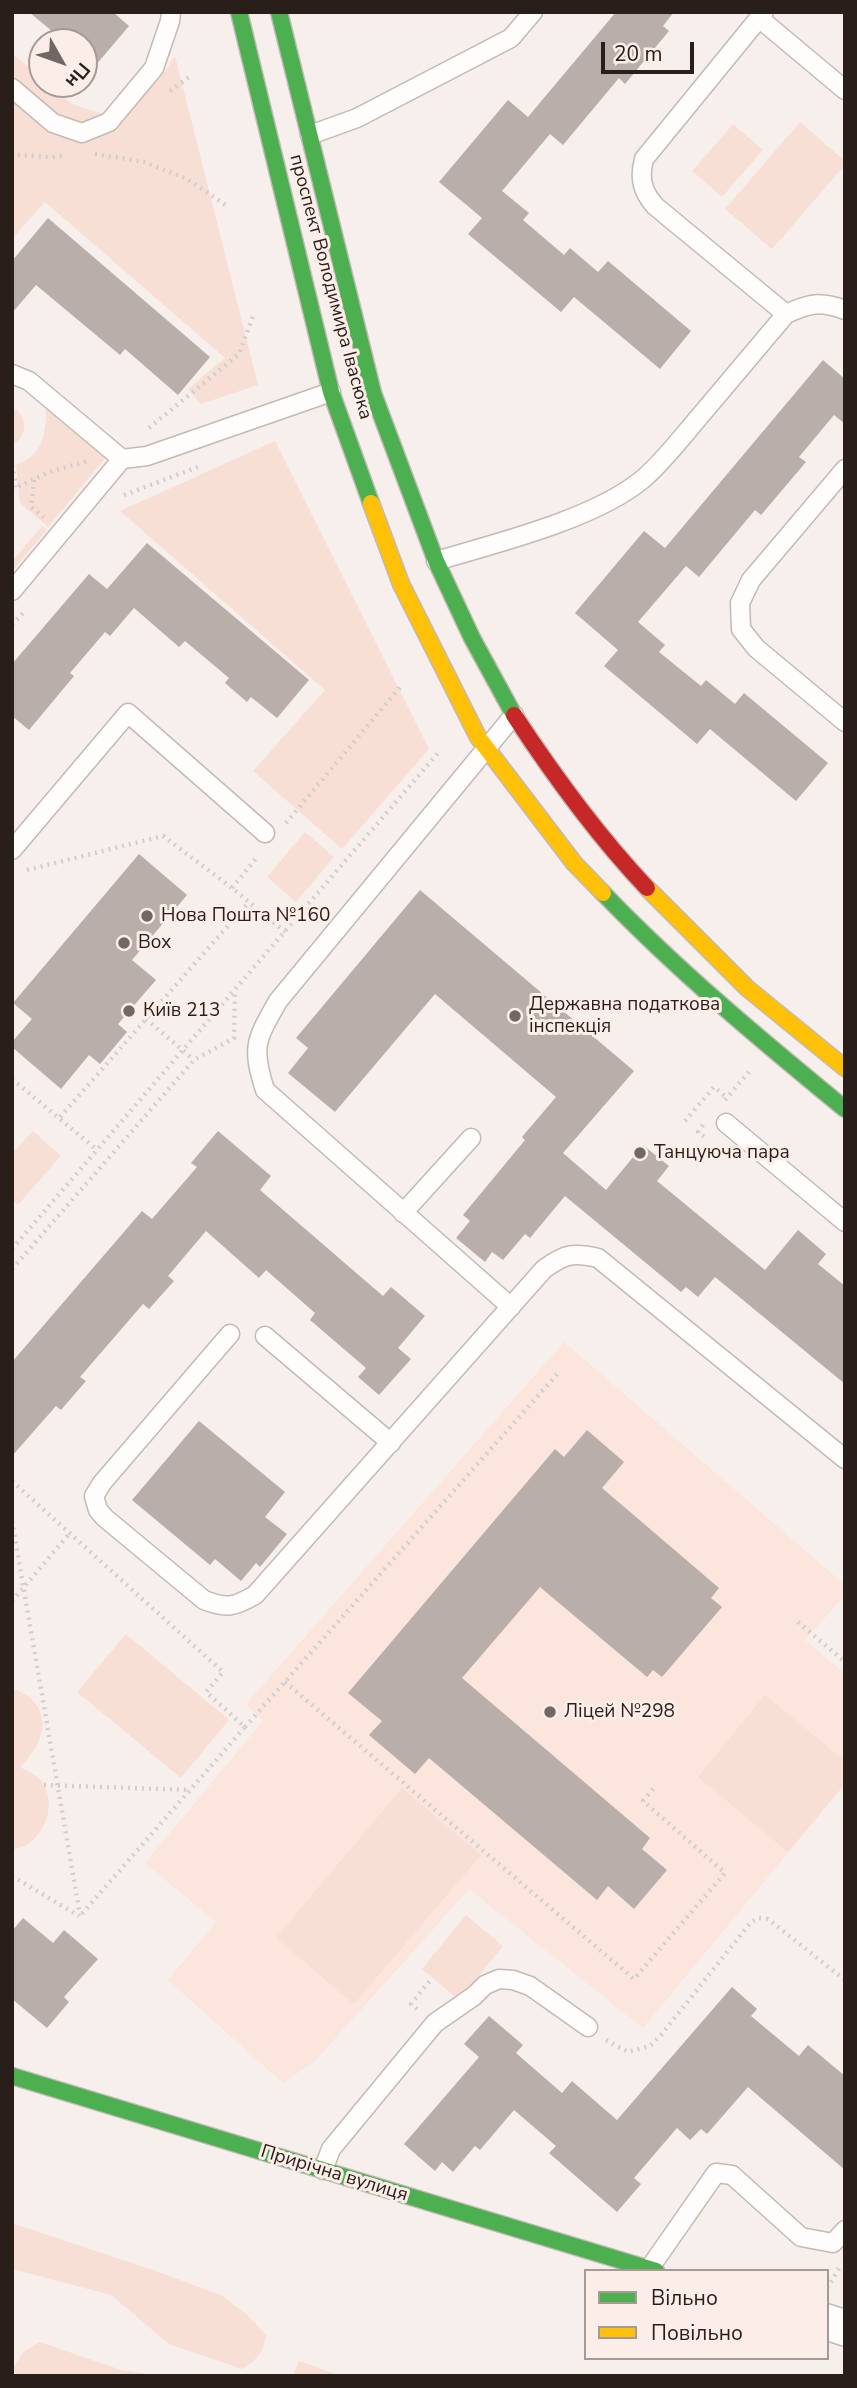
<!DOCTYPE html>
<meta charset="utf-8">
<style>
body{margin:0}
#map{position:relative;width:857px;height:2388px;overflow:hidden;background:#f7efec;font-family:"Nunito Sans",sans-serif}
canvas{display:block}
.frame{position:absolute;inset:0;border:14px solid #2a1e1a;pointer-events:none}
.legend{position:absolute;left:584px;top:2269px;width:245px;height:91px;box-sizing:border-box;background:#fbede8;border:2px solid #a79a96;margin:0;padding:9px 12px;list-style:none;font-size:21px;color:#2a1e1a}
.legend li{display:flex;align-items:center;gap:14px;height:35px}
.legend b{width:35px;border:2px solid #a79a96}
.north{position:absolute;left:28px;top:28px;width:70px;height:70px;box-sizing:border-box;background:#fbede8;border:2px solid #a79a96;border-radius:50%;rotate:130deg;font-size:19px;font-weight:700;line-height:28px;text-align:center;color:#2a1e1a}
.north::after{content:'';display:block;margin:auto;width:24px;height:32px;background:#726764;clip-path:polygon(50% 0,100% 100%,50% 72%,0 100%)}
.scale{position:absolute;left:601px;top:42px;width:93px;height:32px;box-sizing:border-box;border:4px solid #2a1e1a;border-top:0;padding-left:9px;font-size:21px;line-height:24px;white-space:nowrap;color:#2a1e1a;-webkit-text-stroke:5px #fbede8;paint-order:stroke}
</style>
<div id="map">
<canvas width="857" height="2388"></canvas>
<div class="frame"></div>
<ul class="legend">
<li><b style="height:9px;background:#4caf50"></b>Вільно</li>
<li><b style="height:9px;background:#ffc107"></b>Повільно</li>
</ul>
<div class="north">Пн</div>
<div class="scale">20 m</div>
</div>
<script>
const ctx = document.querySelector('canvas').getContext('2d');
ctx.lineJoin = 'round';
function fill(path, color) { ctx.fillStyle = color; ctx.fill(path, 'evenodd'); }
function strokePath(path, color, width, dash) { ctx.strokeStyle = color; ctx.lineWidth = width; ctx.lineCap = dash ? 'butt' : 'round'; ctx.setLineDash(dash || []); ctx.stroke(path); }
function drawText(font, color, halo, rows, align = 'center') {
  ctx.font = font + ' "Nunito Sans",sans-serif'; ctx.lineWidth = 6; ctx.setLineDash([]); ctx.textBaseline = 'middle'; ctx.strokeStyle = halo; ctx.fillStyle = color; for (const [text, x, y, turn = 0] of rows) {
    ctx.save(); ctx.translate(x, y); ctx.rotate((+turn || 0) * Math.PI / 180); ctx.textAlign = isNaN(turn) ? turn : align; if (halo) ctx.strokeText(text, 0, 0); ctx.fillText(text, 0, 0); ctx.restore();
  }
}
fill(new Path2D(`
 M564 1342 845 1585V1595L805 1640 845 1674V1784L643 2028 469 1889 315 2061 283 2083 168 1980 216 1922 145 1863 263 1721 246 1704Z`), '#fbe5dd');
fill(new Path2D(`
 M12 53 42 78V84H48L72 104 103 114 133 102 161 77 175 56 258 385 201 404 188 389 225 358 45 202 12 239Z
 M800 122 845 161V165L772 249 725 209Z
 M733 124 763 150 722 197 692 171Z
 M12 407C29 417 28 436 12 445Z
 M46 408 77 422 108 455 48 527 20 503 16 465C43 455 46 434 46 408Z
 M275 441 429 749 342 849 253 771 325 690 120 511Z
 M42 526 47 530 12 571V561Z
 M305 832 334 857 296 902 267 877Z
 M33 1131 61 1156 18 1205 12 1200V1154Z
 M126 1634 229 1720 181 1778 77 1692Z
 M12 1688C55 1704 48 1741 20 1767 24 1770 31 1772 35 1775 58 1793 50 1829 28 1844 24 1847 17 1848 12 1850Z
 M765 1695 845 1761V1784L788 1852 698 1777Z
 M402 1788 481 1855 354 2004 276 1938Z
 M466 1915 503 1946 459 2000 422 1969Z
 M12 2223 153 2270 221 2295 246 2314 266 2335C263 2353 257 2360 242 2369L169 2344 111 2295 12 2269Z
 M40 2342 121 2370 162 2376H17L13 2369 23 2352Z
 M299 2361 341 2376H293Z`), '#f7dfd5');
fill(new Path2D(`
 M29 12H113L129 26 84 79V42H65Z
 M616 12H674L663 26 669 31 625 84 619 78 563 145 550 134 502 191 529 213 523 220 564 255 570 248 598 272 608 261 691 331 660 369 574 297 561 312 468 234 482 218 439 182 508 100 528 117Z
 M48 218 210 357 178 395 125 349 120 355 36 285 12 313V261Z
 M823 360 845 379V424L834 415 799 457 806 462 761 515 755 510 699 577 686 566 638 622 665 645 659 652 701 686 706 680 735 704 744 693 828 763 796 801 710 729 697 744 604 666 618 650 575 613 644 531 665 548Z
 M147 543 309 680 277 718 251 697 247 702 225 683 229 678 185 641 179 647 134 608 110 636 105 632 70 673 74 676 29 730 12 716V664L89 574 107 589Z
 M139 854 187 895 132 960 156 980 118 1024 127 1032 100 1064 89 1055 61 1089 12 1047V1042L32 1019 13 1003Z
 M420 890 634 1071 563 1153 606 1190 643 1145 669 1166 657 1181 765 1270 798 1230 826 1254 818 1264 845 1286V1384L715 1277 698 1297 686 1287 681 1292 565 1196 530 1238 525 1234 503 1260 492 1252 485 1262 456 1238 470 1221 463 1215 525 1140 522 1137 556 1097 435 994 335 1112 288 1073 308 1048 296 1038Z
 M218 1131 271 1176 260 1190 383 1296 391 1287 425 1316 398 1348 411 1359 379 1395 358 1377 366 1368 310 1320 315 1313 266 1270 259 1278 206 1231 168 1276 174 1281 149 1309 143 1304 80 1377 86 1381 61 1410 56 1406 12 1456V1362L142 1211 152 1219 197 1167 191 1163Z
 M199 1421 285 1492 265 1517 287 1534 260 1567 256 1563 241 1581 215 1559 210 1565 132 1500Z
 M587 1430 624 1462 602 1488 719 1588 711 1598 722 1607 662 1677 653 1670 647 1677 540 1587 462 1678 650 1838 642 1849 667 1870 634 1909 608 1886 597 1900 429 1758 415 1774 369 1735 382 1721 348 1693 555 1449 564 1457Z
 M23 1918 53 1943 64 1930 98 1959 64 1997 69 2002 47 2028 12 1999V1931Z
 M732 1987 757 2009 751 2016 799 2056 808 2045 845 2076V2170L748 2087 707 2134 701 2129 690 2140 677 2128 634 2178 641 2184 617 2212 549 2153 556 2146 514 2110 480 2150 475 2146 453 2172 442 2162 435 2171 404 2144 479 2057 464 2044 489 2016 523 2045 516 2053 562 2093 572 2081 617 2120Z`), '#b9aea9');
const lane = new Path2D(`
 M764 12 644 159C639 178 642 191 655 206L786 314
 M759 18 845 90
 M12 88 53 123 82 133 109 122 154 68 170 21 171 12
 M310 135 357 118 511 38 533 12
 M12 374 29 381 122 459
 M845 469 751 580 740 603 741 629 756 648 845 722
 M436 561C497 543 595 519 643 479 664 461 682 437 700 416 729 382 757 348 786 314 810 303 820 301 845 310
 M12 591 122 459 147 456 331 392
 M12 850 128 713 265 833
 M726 1123 845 1222
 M403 1213 471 1138
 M511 1307 265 1090C251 1046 256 1040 278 1001L514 715
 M230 1334 102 1483 94 1496 98 1510 105 1518 204 1600C227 1609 234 1607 255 1595L544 1269C565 1254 573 1252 598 1258L845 1459
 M265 1336 391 1443
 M323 2170 331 2149 435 2023 474 1996 485 1985 499 1979 513 1980 530 1986 588 2027
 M649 2269 716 2173 732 2175 801 2237 833 2243 845 2230`);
const street = new Path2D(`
 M827 2322 845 2328`);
const fast = new Path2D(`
 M239 12 331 392 371 503
 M279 12 373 393 436 561 472 638 514 715
 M603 893C678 971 761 1040 845 1109
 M12 2076 656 2271`);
const slow = new Path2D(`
 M371 503 401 584 478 737 574 863 603 893
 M647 888 747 988 845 1068`);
const jam = new Path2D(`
 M514 715C554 776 597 835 647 888`);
strokePath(lane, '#c3b9b6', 21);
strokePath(street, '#c3b9b6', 38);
strokePath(fast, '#c3b9b6', 19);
strokePath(slow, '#c3b9b6', 19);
strokePath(jam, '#c3b9b6', 19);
strokePath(new Path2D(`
 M170 91 192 75
 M95 154 145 162 187 179 227 206
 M12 158 15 155 52 157 66 155
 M149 428 239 354 254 313
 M12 465 16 487
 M34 480 31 507 44 517
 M12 489 52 471 88 461
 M124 495 198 467
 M12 625 23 613
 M286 823 401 686
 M27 870 163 836 232 888 285 932
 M232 888 258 856
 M146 1019 194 1060
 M12 1079 97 1150
 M725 1100 749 1072
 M60 1117 248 903
 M685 1121 714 1087 727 1098
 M703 1125 698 1132 706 1138
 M12 1249 438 753
 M12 1269 194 1060 234 1038 235 991
 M12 1481 223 1672 206 1692 245 1727 80 1916
 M12 1521 80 1915
 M12 1601 70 1533
 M798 1622 845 1662
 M285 1682 634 1979 725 1873 643 1801 654 1788
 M245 1727 559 1372
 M44 1785 190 1790
 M12 1876 79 1916
 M417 2009 411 2004 432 1978
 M606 2040 628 2052 650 2046 661 2035 751 1922 759 1918 768 1919 845 1980
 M827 2288 840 2267`), '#d2cecd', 4.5, [2, 5]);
strokePath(lane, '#fefdfc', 18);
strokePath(street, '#fefdfc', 35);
strokePath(fast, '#4caf50', 16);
strokePath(slow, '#ffc107', 16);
strokePath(jam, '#c62828', 16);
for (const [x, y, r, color] of [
 [147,916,7,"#726764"],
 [124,943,7,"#726764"],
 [129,1011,7,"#726764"],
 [515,1016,7,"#726764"],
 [640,1153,7,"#726764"],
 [550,1712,7,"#726764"]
]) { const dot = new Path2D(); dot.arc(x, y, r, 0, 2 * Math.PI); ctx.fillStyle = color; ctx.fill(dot); strokePath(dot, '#fbede8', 2.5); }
drawText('19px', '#2a1e1a', '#fbede8', [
 ["проспект Володимира Івасюка",330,287,75],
 ["Прирічна вулиця",334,2174,17]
]);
drawText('19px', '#2a1e1a', '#fbede8', [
 ["Нова Пошта №160",161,916],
 ["Box",138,943],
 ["Державна податкова",529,1005],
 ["інспекція",529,1027],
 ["Київ 213",143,1011],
 ["Танцуюча пара",654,1153],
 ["Ліцей №298",564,1712]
], 'left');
</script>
